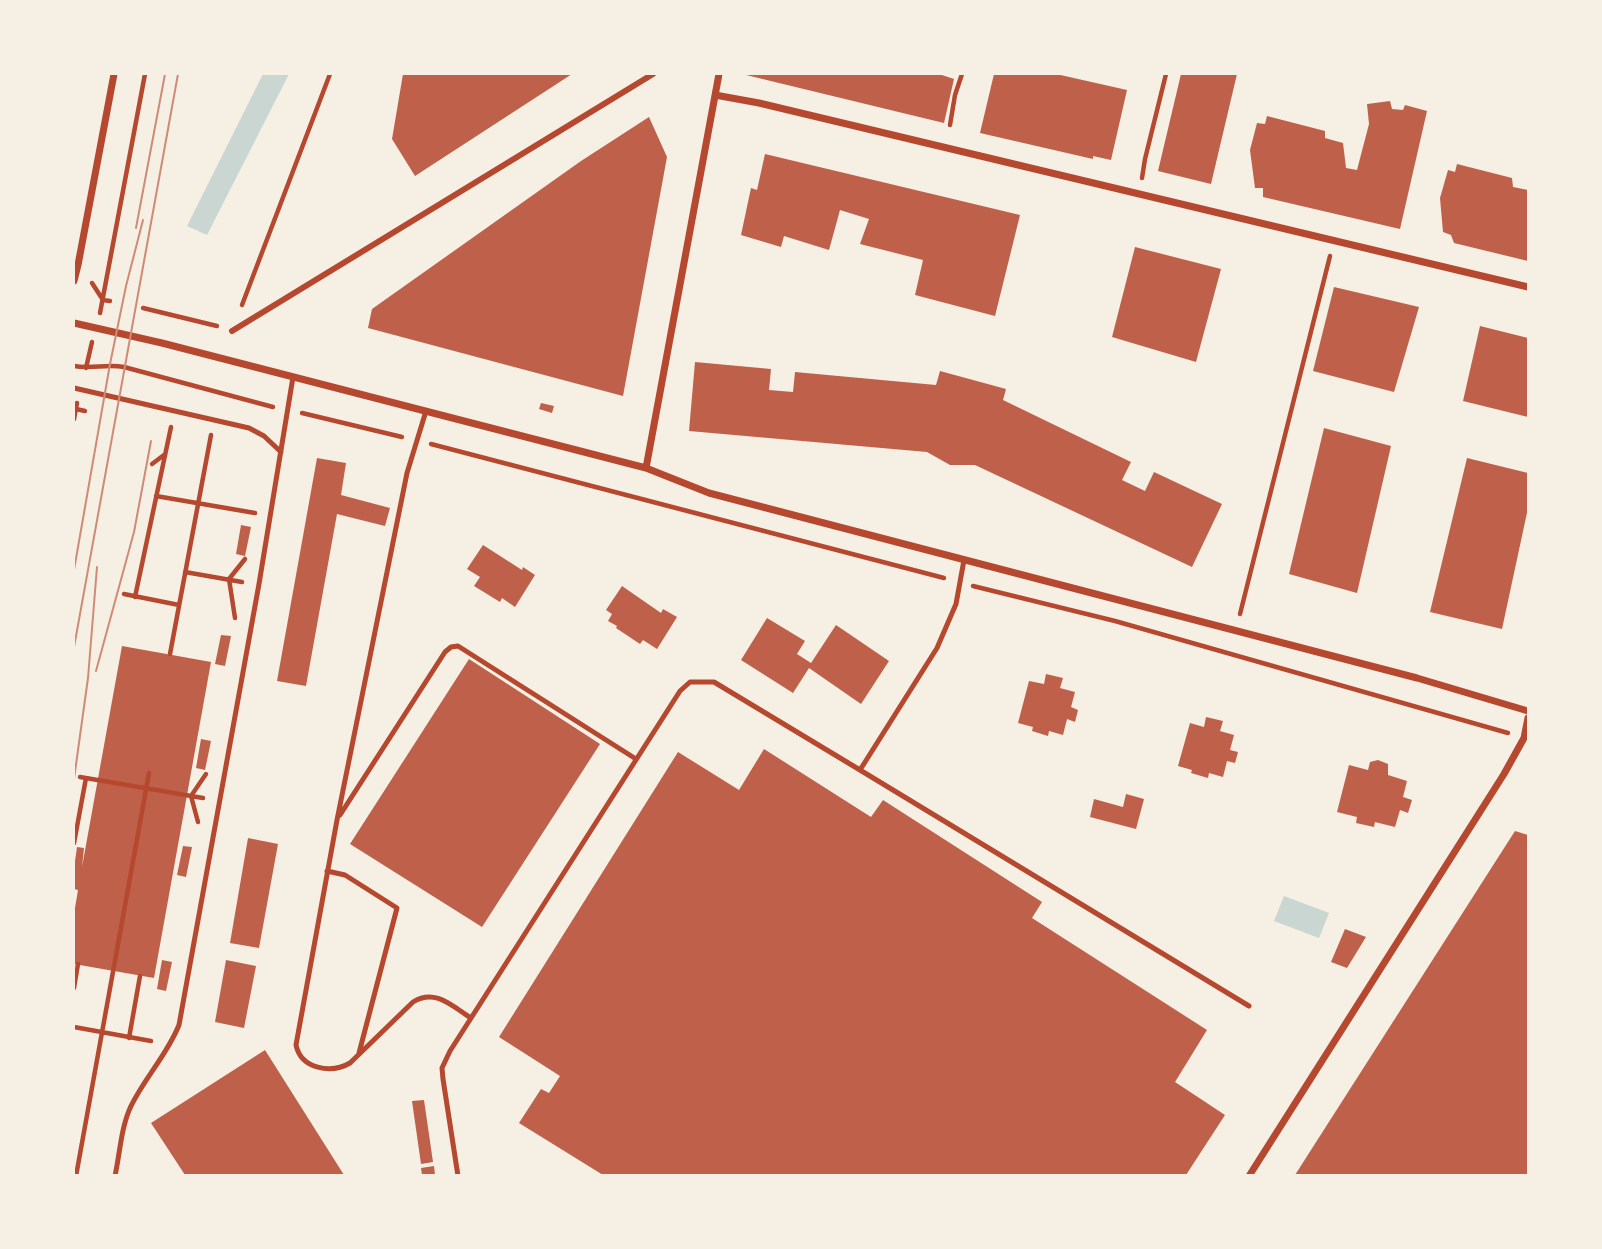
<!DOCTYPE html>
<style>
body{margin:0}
#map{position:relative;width:1602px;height:1249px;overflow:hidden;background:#f6efe4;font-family:"Open Sans",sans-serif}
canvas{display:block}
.frame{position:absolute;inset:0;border:75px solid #f6efe4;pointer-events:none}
</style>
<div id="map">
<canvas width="1602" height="1249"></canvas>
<div class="frame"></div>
</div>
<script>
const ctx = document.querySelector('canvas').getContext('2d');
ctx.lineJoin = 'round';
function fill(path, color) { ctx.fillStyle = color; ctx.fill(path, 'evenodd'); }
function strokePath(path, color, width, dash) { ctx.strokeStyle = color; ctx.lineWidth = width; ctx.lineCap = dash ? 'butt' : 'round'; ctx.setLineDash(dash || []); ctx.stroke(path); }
fill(new Path2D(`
 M263 74H289L207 235 187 226Z
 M1284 896 1329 913 1319 938 1274 921Z`), '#c9d6d2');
fill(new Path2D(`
 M403 74H572L415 176 392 139Z
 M994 74H1056L1127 90 1111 160 1093 156V159L980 133Z
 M1181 74H1237L1211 184 1158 171Z
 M746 75 943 74 942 75 954 79 944 123Z
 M1390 101 1392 109 1403 110 1405 105 1427 111 1400 229 1263 197V188H1255L1250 150 1257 123 1265 124 1267 116 1325 131V138L1343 143 1346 168 1357 170 1369 124 1367 104Z
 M649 117 667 157 623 396 368 328 372 309 581 161Z
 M765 154 1020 215 995 316 915 295 923 260 860 244 869 219 840 210 829 250 784 236 781 247 741 235 751 188 757 190Z
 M1457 164 1512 178 1513 187 1528 190V261L1454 243 1451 235 1443 232 1440 198 1448 170 1455 172Z
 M1135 247 1221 269 1196 362 1112 337Z
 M1334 287 1419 307 1394 392 1313 371Z
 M1480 326 1528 338V417L1463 401Z
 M695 362 771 369 769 390 793 392 795 372 936 385 940 371 1006 389 1003 400 1131 462 1122 480 1145 491 1154 472 1222 504 1192 567 975 465H950L927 452 689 431Z
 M541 403 554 406 552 413 539 409Z
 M1324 428 1391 446 1357 593 1289 574Z
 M317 458 346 463 341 495 390 508 385 526 337 514 306 686 277 681Z
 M1467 458 1528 473V508L1502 629 1430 612Z
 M241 525 251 527 245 556 236 554Z
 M483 545 522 570 523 567 535 575 515 607 502 598 500 602 474 586 480 577 467 569Z
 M622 586 661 613 663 609 677 617 657 649 643 640 640 644 616 628 617 626 608 621 612 614 606 610Z
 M767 618 805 641 797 654 811 663 836 625 889 661 861 704 809 668 793 693 741 660Z
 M221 635 231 636 225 666 215 664Z
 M122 646 211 662 154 978 74 964V914L78 890 74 889V868L77 847 84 848 82 867Z
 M469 659 600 744 482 927 350 844Z
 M1046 674 1063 678 1060 688 1075 692 1071 707 1078 710 1075 722 1067 719 1063 735 1049 731 1048 736 1032 731 1033 727 1018 723 1029 681 1044 684Z
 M1206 717 1223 721 1220 731 1234 735 1230 750 1238 752 1235 763 1227 761 1223 777 1209 773 1208 778 1191 773 1192 770 1178 766 1190 723 1204 727Z
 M201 739 211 741 205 770 196 768Z
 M764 749 871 817 883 800 1042 902 1032 918 1207 1030 1175 1082 1225 1115 1186 1175H603L519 1123 541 1089 549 1093 560 1076 499 1037 678 752 739 790Z
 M1378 760 1388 764V775L1407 781 1403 797 1412 800 1408 813 1400 810 1395 827 1375 822 1374 827 1356 823 1357 817 1337 812 1349 765 1368 770 1370 762Z
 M1126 794 1144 799 1136 829 1090 817 1094 799 1123 807Z
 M1515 831 1528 835V1175H1295Z
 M248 838 278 844 259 948 230 943Z
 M183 846 192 847 186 877 177 875Z
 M1345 929 1366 937 1347 968 1331 962Z
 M162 960 172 962 166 991 157 989Z
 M226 960 256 966 244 1028 215 1022Z
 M265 1050 344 1175H185L151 1123Z
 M424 1100 433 1162 421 1164 412 1101Z
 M434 1166 435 1175H422L421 1168Z`), '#bf614a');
strokePath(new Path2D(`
 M950 125 955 95 962 74
 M1142 178 1145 159 1166 74
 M92 283 103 300 110 301
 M242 305 330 74
 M143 308 217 326
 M100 313 145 74
 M74 366C91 369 107 364 124 367L273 407
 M86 368 92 342
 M76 409 85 411
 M302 413 402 437
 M74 419 77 403
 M431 444 944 578
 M152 464 164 455
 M156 496 255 513
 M185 572 242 582
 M973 586 1115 621 1508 733
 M124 594 179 605
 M135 597 171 427
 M1240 614 1330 256
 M235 618 229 579 245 559
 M170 654 211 435
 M80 777 203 798
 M198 822 191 796 206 774
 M74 843 86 778
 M74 988 78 964
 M74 1027 151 1041
 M129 1038 140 976
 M76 1176 149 773`), '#b5482f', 4.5);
strokePath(new Path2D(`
 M74 388 249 428 264 436 281 452
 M426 411 407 473 337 820 296 1045C301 1069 331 1074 350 1063L413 1002C435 988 452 1006 471 1018
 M860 770 1249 1006
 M340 815 445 652 451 647 458 646 636 759
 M327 871 345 875 397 908 359 1053
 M115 1176C120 1153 121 1127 131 1106 145 1077 167 1055 179 1025L259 584 293 377
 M458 1176 443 1079 442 1068 450 1051 680 691 690 682H714L860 770 937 648 956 604 964 560`), '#b5482f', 5);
strokePath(new Path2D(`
 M232 331 653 74`), '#b5482f', 6);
strokePath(new Path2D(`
 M715 95 759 103 1528 287
 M74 281 78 265 114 74
 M74 323 162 343 646 468 709 493 1417 678 1528 711
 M646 468 719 74
 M1249 1176 1504 774 1524 738 1528 718`), '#b5482f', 7);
strokePath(new Path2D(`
 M136 228 165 74
 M74 570 110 364 126 286 143 220
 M74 647 178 74
 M96 671 134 532 151 441
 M74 779 88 678 97 567`), '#cf8b77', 2);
</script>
